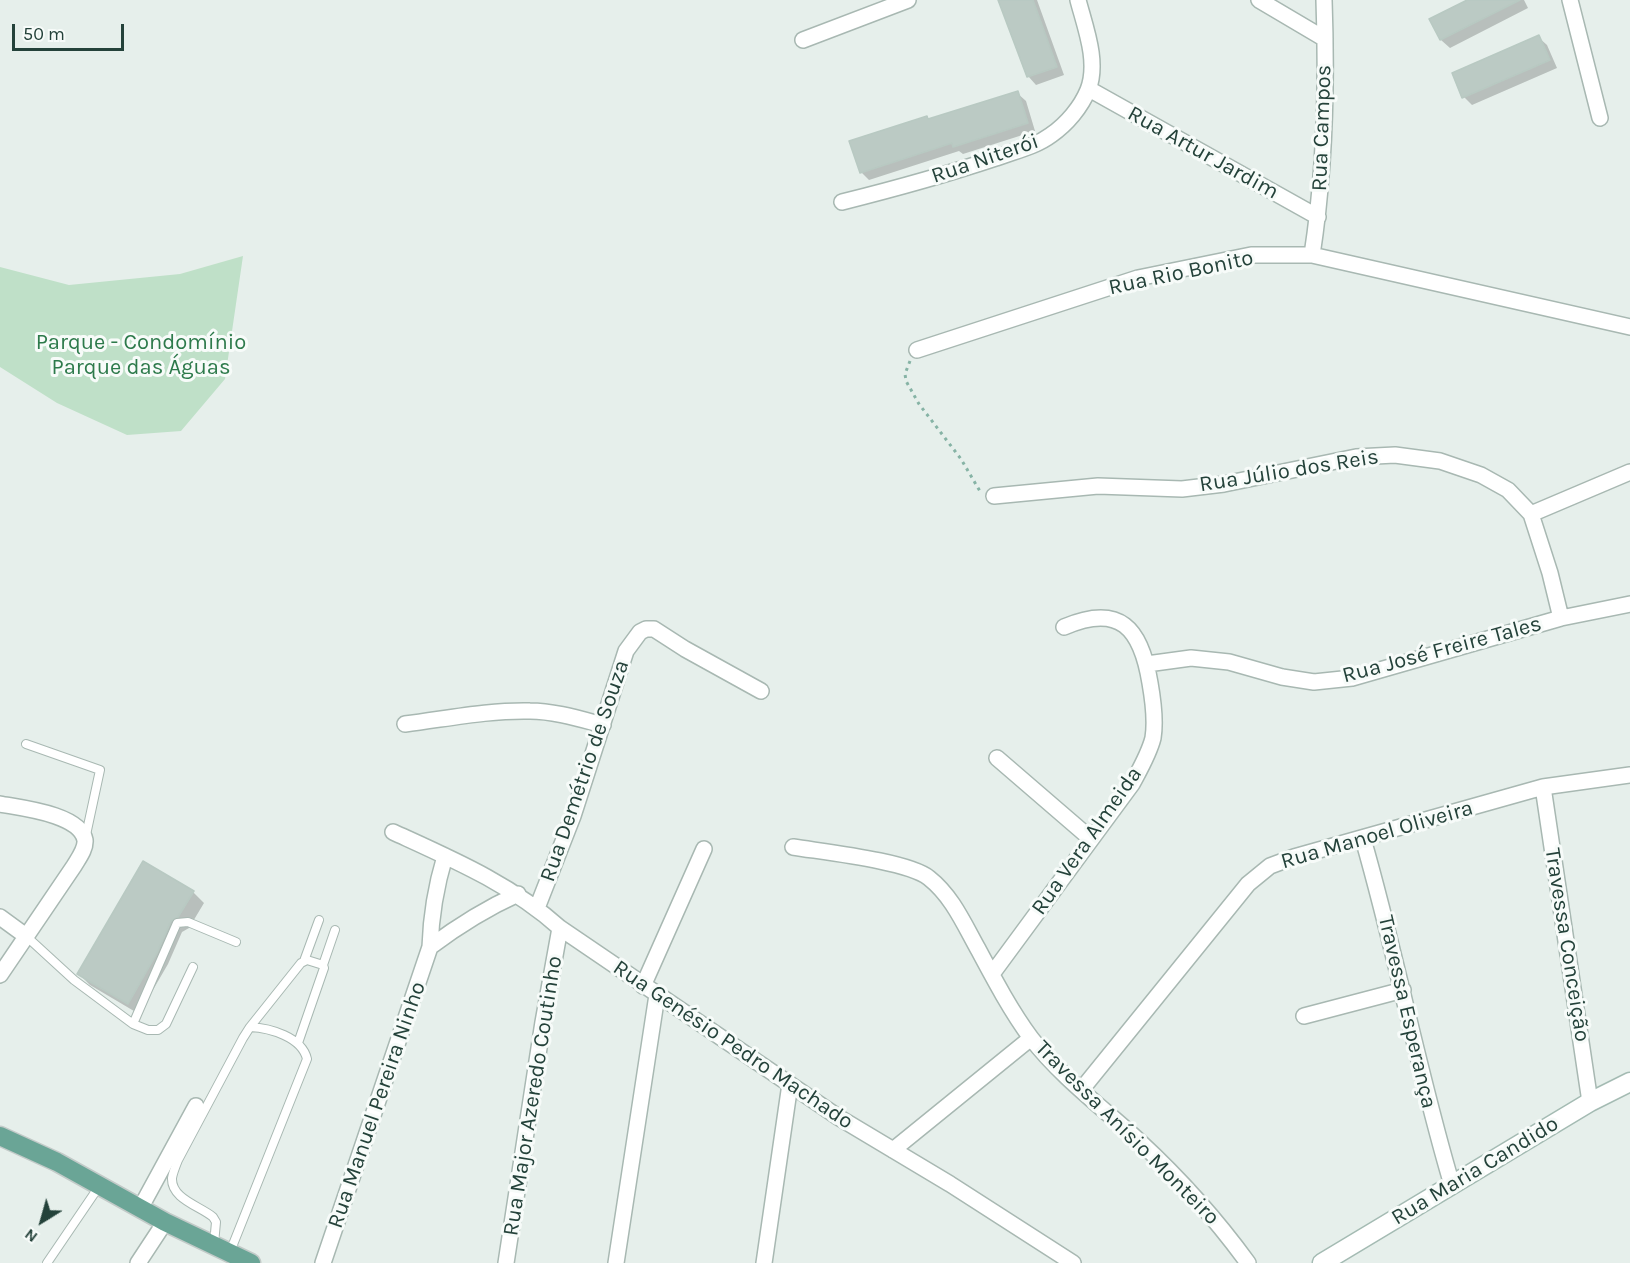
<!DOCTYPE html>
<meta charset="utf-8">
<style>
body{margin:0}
#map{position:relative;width:1630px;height:1263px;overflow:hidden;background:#e6efeb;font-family:Karla,sans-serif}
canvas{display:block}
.north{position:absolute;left:12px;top:1191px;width:60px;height:60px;-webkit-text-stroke:4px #f7fbf9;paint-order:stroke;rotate:217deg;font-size:16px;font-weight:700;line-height:24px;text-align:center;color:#24423a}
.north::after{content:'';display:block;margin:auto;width:21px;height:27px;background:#24423a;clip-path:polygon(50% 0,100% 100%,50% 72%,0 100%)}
.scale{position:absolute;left:12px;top:24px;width:112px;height:27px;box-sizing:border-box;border:3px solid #24423a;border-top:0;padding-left:8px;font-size:18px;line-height:21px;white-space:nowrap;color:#24423a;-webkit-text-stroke:4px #f7fbf9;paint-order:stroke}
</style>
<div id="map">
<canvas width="1630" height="1263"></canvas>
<div class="north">N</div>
<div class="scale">50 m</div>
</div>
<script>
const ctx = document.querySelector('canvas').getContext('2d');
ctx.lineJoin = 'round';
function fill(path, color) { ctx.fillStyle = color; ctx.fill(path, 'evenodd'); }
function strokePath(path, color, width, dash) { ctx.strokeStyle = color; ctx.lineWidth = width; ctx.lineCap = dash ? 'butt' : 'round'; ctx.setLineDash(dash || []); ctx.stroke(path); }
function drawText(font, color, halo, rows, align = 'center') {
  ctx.font = font + ' Karla,sans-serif'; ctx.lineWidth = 6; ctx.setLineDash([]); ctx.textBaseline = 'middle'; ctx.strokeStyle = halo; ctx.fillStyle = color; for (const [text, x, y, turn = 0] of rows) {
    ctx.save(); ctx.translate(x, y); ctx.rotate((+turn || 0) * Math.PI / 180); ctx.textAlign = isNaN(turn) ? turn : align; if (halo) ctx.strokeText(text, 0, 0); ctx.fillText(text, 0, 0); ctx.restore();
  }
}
fill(new Path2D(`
 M243 256 225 379 181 431 127 435 57 403 0 367V267L69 285 180 274Z`), '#bfe0c8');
fill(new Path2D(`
 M1007 0H1037L1064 75 1036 85 1028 76Z
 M1471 0H1524L1528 8 1450 48 1441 40 1431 20Z
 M1538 37 1547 45 1557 68 1472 105 1464 97Z
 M1017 93 1026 101 1035 131 963 154 959 151 869 180 861 172 929 120Z
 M193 892 204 903 189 928 182 932 168 964 139 1014 90 985 79 974Z`), '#0003');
const building = new Path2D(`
 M998 0H1033L1057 67 1027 77Z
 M1467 0H1520L1440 40 1429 19Z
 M1539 35 1550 60 1462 98 1452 73Z
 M1018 91 1028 123 953 147 952 143 860 173 849 141 927 116 928 119Z
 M143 861 194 891 178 917 171 921 157 953 128 1004 77 974Z`);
fill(building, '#bbcac4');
strokePath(building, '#b8c9c2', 1.5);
const lane = new Path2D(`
 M26 744 100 770 86 835
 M26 936 74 980 133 1024 148 1030H158L166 1024 193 967
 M304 961 319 920
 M323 965 335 930
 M133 1024 177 923 188 922 236 942
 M250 1027 301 963 307 960 323 965 324 968 298 1043
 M214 1244 216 1222 213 1217C200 1206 171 1199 172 1178 173 1172 176 1165 178 1160L243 1038 250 1027C270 1028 302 1037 307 1059L230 1252
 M47 1263 100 1185`);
const street = new Path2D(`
 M1259 0 1325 39
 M1570 0 1600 118
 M803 40 908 0
 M1089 89 1318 217
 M842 202C894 189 945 175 996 158 1014 151 1035 147 1051 135 1067 124 1081 107 1088 90 1099 62 1085 27 1078 0
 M1312 255C1325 171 1327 84 1324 0
 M917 350 1138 278 1251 255H1312L1630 327
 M994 496 1098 486 1182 489 1224 484 1356 457 1395 455 1440 461 1481 475 1508 490 1531 514 1550 573 1561 618
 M1531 514 1630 472
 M1147 664 1191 658 1229 662 1282 677 1314 682 1352 678 1561 618 1630 604
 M405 724C446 719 488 710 530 711 554 711 580 719 603 725
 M997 758 1091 839
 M1543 787 1590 1102
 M0 804C21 808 80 814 85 840 86 849 78 859 74 866L0 975
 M393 832C452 859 511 884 560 928L838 1117 950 1184 1073 1263
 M1363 839C1396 953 1418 1071 1452 1185
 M793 847C823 852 908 861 929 878 952 896 964 924 978 949 994 979 1011 1011 1031 1038 1061 1077 1103 1108 1139 1141 1179 1178 1216 1219 1248 1263
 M537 908 573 816 626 651 640 632 646 629H654L685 649 761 691
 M0 917 26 936
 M430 947C458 926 487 908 518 894
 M992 974 1132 784C1140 769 1149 754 1153 738 1156 720 1153 700 1150 683 1141 628 1120 603 1064 627
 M643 986 704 849
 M1304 1016 1403 990
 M1082 1089 1248 884 1270 866 1294 857 1543 787 1630 775
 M893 1150 1031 1038
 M141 1207 196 1106
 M138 1263 165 1222
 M323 1263 430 947C431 915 436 886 445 856
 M506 1263 543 1022 560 928
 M616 1263 657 995
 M764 1263 790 1084`);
const secondary = new Path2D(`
 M1322 1263 1590 1102 1630 1082`);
const primary = new Path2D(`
 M0 1136 57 1162 165 1222 251 1263`);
strokePath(lane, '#a8b8b2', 10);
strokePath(street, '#a8b8b2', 18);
strokePath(secondary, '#a4bbb3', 21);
strokePath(primary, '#c2cac8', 21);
strokePath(new Path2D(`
 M910 361 905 374 906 381 919 404 961 459 981 493`), '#86b3a5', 3, [3, 4.5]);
strokePath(lane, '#fff', 8);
strokePath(street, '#fff', 15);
strokePath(secondary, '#fff', 18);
strokePath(primary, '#6aa596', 18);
drawText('22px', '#24423a', '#f7fbf9', [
 ["Rua Campos",1322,128,-88],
 ["Rua Artur Jardim",1203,153,29],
 ["Rua Niterói",985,159,-19],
 ["Rua Rio Bonito",1181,273,-12],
 ["Rua Júlio dos Reis",1289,471,-9],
 ["Rua José Freire Tales",1442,650,-15],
 ["Rua Demétrio de Souza",585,771,-71],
 ["Rua Manoel Oliveira",1377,835,-16],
 ["Rua Vera Almeida",1087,841,-55],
 ["Travessa Conceição",1567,945,81],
 ["Travessa Esperança",1407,1012,77],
 ["Rua Genésio Pedro Machado",733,1045,34],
 ["Rua Major Azeredo Coutinho",533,1096,-81],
 ["Rua Manuel Pereira Ninho",377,1105,-71],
 ["Travessa Anísio Monteiro",1127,1133,45],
 ["Rua Maria Candido",1475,1171,-31]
]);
drawText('22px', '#2d7a4b', '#f7fbf9', [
 ["Parque - Condomínio",141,343],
 ["Parque das Águas",141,368]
]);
</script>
